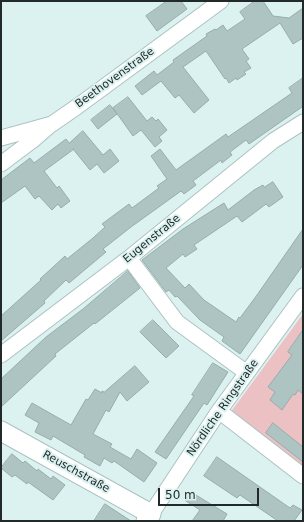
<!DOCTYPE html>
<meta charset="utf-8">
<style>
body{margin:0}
#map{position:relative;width:304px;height:522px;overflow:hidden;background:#dbf2f0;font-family:"DejaVu Sans",sans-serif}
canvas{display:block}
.frame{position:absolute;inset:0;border:2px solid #212929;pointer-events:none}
.scale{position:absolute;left:158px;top:488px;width:101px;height:18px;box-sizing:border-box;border:2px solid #212929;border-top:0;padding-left:5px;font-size:12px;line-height:14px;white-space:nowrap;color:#212929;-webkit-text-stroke:3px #dbf2f0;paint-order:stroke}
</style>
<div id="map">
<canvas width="304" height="522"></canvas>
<div class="frame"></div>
<div class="scale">50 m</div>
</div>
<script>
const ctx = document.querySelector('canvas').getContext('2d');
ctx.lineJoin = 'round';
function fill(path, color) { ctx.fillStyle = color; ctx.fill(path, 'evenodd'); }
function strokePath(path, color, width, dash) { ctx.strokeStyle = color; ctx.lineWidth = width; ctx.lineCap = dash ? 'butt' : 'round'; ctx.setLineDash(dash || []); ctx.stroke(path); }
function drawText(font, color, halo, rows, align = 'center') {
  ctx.font = font + ' "DejaVu Sans",sans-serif'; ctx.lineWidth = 4; ctx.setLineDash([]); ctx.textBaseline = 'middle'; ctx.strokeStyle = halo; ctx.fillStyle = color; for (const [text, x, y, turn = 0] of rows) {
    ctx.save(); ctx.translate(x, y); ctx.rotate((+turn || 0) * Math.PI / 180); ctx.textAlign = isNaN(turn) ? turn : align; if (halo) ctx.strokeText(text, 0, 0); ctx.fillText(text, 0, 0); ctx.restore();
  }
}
fill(new Path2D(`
 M303 314V469L230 413Z`), '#ecc1c3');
const building = new Path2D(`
 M167 1H181L187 9 157 31 146 16Z
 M255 1H263L273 16 289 18 303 8V38L293 44 280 23 242 49 249 59 246 61 251 68 244 72 246 74 237 80 236 78 229 83 226 78 225 79 206 51 183 67 209 100 194 113 179 95 175 98 161 81 142 95 135 86 154 71 157 75 174 62 173 60 207 36 206 34 215 29 216 30 223 25 227 31 245 19 240 12Z
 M303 78V108L302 107 249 144 246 140 230 152 232 155 222 163 221 160 193 181 196 185 184 194 181 191 131 227 103 249 106 252 69 283 66 280 44 301 45 303 1 341V316L41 280 40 279 65 256 67 259 93 238 105 227 102 224 129 204 132 208 159 188 157 186 167 179 151 156 160 149 176 170 226 134 228 137 292 93 289 88Z
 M128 97 147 121 152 117 156 121 158 119 167 130 159 137 162 141 155 147 141 130 133 136 113 108Z
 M110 105 117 114 98 129 91 120Z
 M83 131 103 155 110 149 119 161 104 173 97 164 90 170 73 149H74L44 171 57 188 59 186 70 201 61 208 58 204 52 210 39 196 35 199 25 186 1 203V180L30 158 34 163 66 139 69 143Z
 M273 182 283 197 269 207 266 204 242 222 237 216 194 245 197 249 185 257 183 254 166 268 185 288 189 284 204 300 236 322 239 317 240 318 257 295 303 229V265L240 354 222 341 224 337 200 320 177 296 175 297 169 290 166 292 142 260 183 229 224 203 228 210 254 190 263 185 264 187Z
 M128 271 140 288 95 324 94 323 55 354 56 356 1 407V379L46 337 83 309Z
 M153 320 179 346 166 358 140 332Z
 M303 330V394L298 390 295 395 293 394 282 410 270 400 275 392 268 387 292 355 288 352Z
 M213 363 228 372 207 405 204 403 166 459 155 452 194 396 192 395Z
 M135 366 149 382 127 401 120 392 109 412 106 410 93 434 112 444 110 447 131 459 137 449 157 463 144 482 114 461 112 463 104 458 100 466 84 457 85 455 53 436 51 440 35 432 39 423 25 415 32 403 71 425 86 399 88 400 95 389 102 393V391L104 392Z
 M273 423 303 447V462L266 433Z
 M12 454 23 463 25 461 37 471 38 469 51 479 53 476 65 485 53 500 28 482 27 484 15 475 12 477 1 468Z
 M217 457 290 508 293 505 302 510 294 521H278L240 495 237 498 204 476Z
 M191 492 227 514 223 521H192L200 510 186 501Z
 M105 504 131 521H94Z`);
fill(building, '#aec4c3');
strokePath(building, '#97acab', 1);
const minor = new Path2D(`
 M1 138 52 124 78 106 221 1
 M1 164 33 140 49 126
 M129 258 177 322 247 373
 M1 355 129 258 273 141 303 122
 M219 411 303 476
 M151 514 219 411 303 296`);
const tertiary = new Path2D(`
 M1 431 151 514 146 521`);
strokePath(minor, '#acc2c1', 17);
strokePath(tertiary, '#acc2c1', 21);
strokePath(minor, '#fff', 15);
strokePath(tertiary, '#fff', 19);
drawText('11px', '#212929', '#dbf2f0', [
 ["Beethovenstraße",115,78,-36],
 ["Eugenstraße",152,239,-39],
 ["Nördliche Ringstraße",223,408,-55],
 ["Reuschstraße",76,472,29]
]);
</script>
